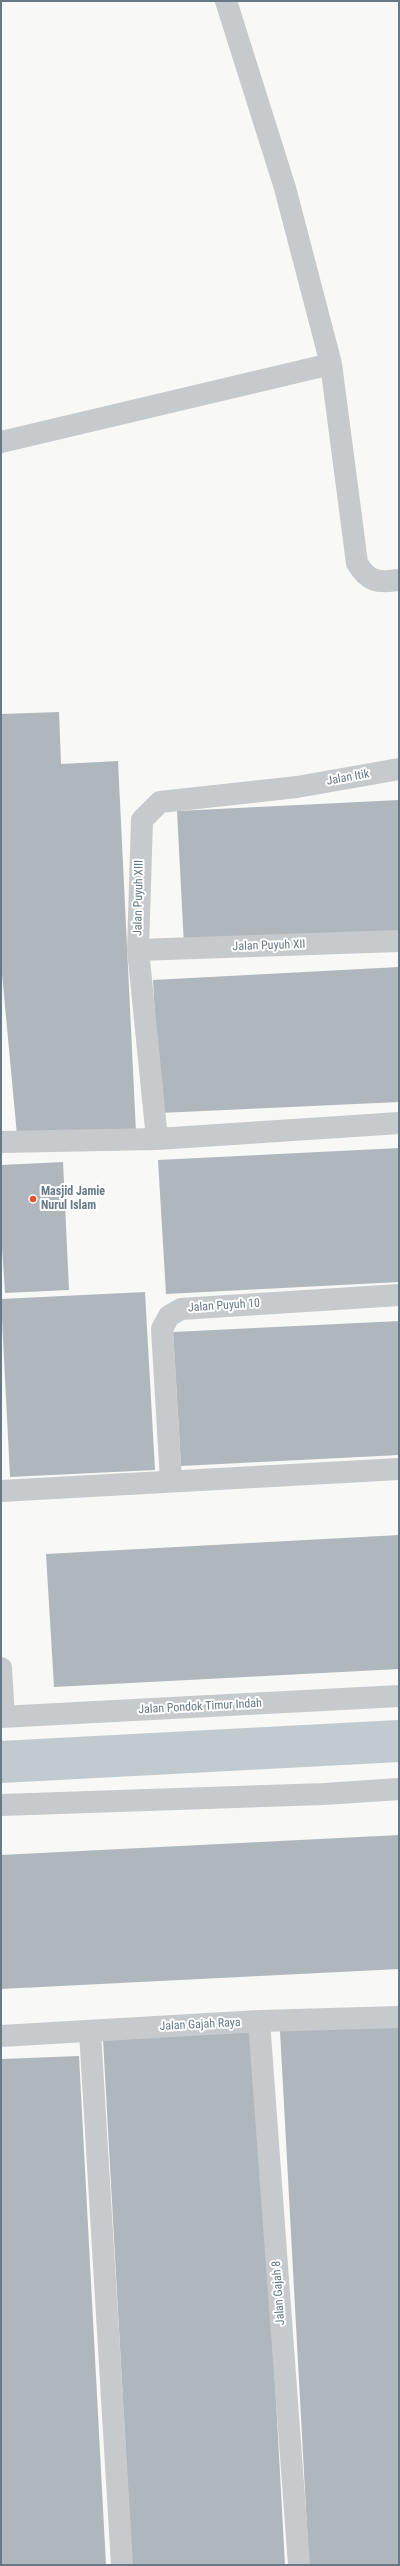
<!DOCTYPE html>
<style>
body{margin:0}
#map{position:relative;width:400px;height:2566px;overflow:hidden;background:#f8f8f6;font-family:"Roboto Condensed",sans-serif}
canvas{display:block}
.frame{position:absolute;inset:0;border:2px solid #667988;pointer-events:none}
</style>
<div id="map">
<canvas width="400" height="2566"></canvas>
<div class="frame"></div>
</div>
<script>
const ctx = document.querySelector('canvas').getContext('2d');
ctx.lineJoin = 'round';
function strokePath(path, color, width, dash) { ctx.strokeStyle = color; ctx.lineWidth = width; ctx.lineCap = dash ? 'butt' : 'round'; ctx.setLineDash(dash || []); ctx.stroke(path); }
function fill(path, color) { ctx.fillStyle = color; ctx.fill(path, 'evenodd'); }
function drawText(font, color, halo, rows, align = 'center') {
  ctx.font = font + ' "Roboto Condensed",sans-serif'; ctx.lineWidth = 4; ctx.setLineDash([]); ctx.textBaseline = 'middle'; ctx.strokeStyle = halo; ctx.fillStyle = color; for (const [text, x, y, turn = 0] of rows) {
    ctx.save(); ctx.translate(x, y); ctx.rotate((+turn || 0) * Math.PI / 180); ctx.textAlign = isNaN(turn) ? turn : align; if (halo) ctx.strokeText(text, 0, 0); ctx.fillText(text, 0, 0); ctx.restore();
  }
}
strokePath(new Path2D(`
 M1 1762 399 1741`), '#c1cbcf', 42);
fill(new Path2D(`
 M59 712 61 764 118 761 136 1132 17 1135 1 963V714Z
 M399 800V934L184 945 177 811Z
 M399 967V1102L160 1113 153 980Z
 M399 1148V1282L166 1294 158 1160Z
 M63 1162 69 1290 5 1293 1 1233V1165Z
 M145 1292 155 1470 10 1477 1 1299Z
 M399 1321V1455L181 1466 173 1332Z
 M399 1535V1669L54 1687 46 1554Z
 M399 1835V1969L1 1989V1855Z
 M399 2025V2565H309L280 2031Z
 M256 2032 285 2565H132L103 2039Z
 M79 2056 106 2565H1V2059Z`), '#afb7bd');
strokePath(new Path2D(`
 M226 1 285 188 331 364 357 563C368 582 378 583 399 580
 M1 442 331 364
 M138 950 399 941
 M157 1139 138 950 142 820 160 802 297 787 399 769
 M1 1142 157 1139 399 1123
 M171 1481 162 1329 169 1316 181 1309 399 1295
 M1 1491 399 1469
 M1 1668 4 1717
 M1 1717 399 1696
 M1 1805 324 1794 399 1789
 M259 2021 299 2565
 M90 2032 122 2565
 M1 2036 259 2021 399 2017`), '#c6cacd', 22);
for (const [x, y, r, color] of [
 [33,1199,4,"#e95225"]
]) { const dot = new Path2D(); dot.arc(x, y, r, 0, 2 * Math.PI); ctx.fillStyle = color; ctx.fill(dot); strokePath(dot, '#fff', 1.5); }
drawText('12px', '#667988', '#fff', [
 ["Jalan Itik",348,778,-10],
 ["Jalan Puyuh XIII",139,898,-89],
 ["Jalan Puyuh XII",269,946,-2],
 ["Jalan Puyuh 10",224,1306,-4],
 ["Jalan Pondok Timur Indah",200,1707,-3],
 ["Jalan Gajah Raya",200,2025,-3],
 ["Jalan Gajah 8",279,2293,-94]
]);
drawText('bold 12px', '#667988', '#fff', [
 ["Masjid Jamie",41,1192],
 ["Nurul Islam",41,1206]
], 'left');
</script>
